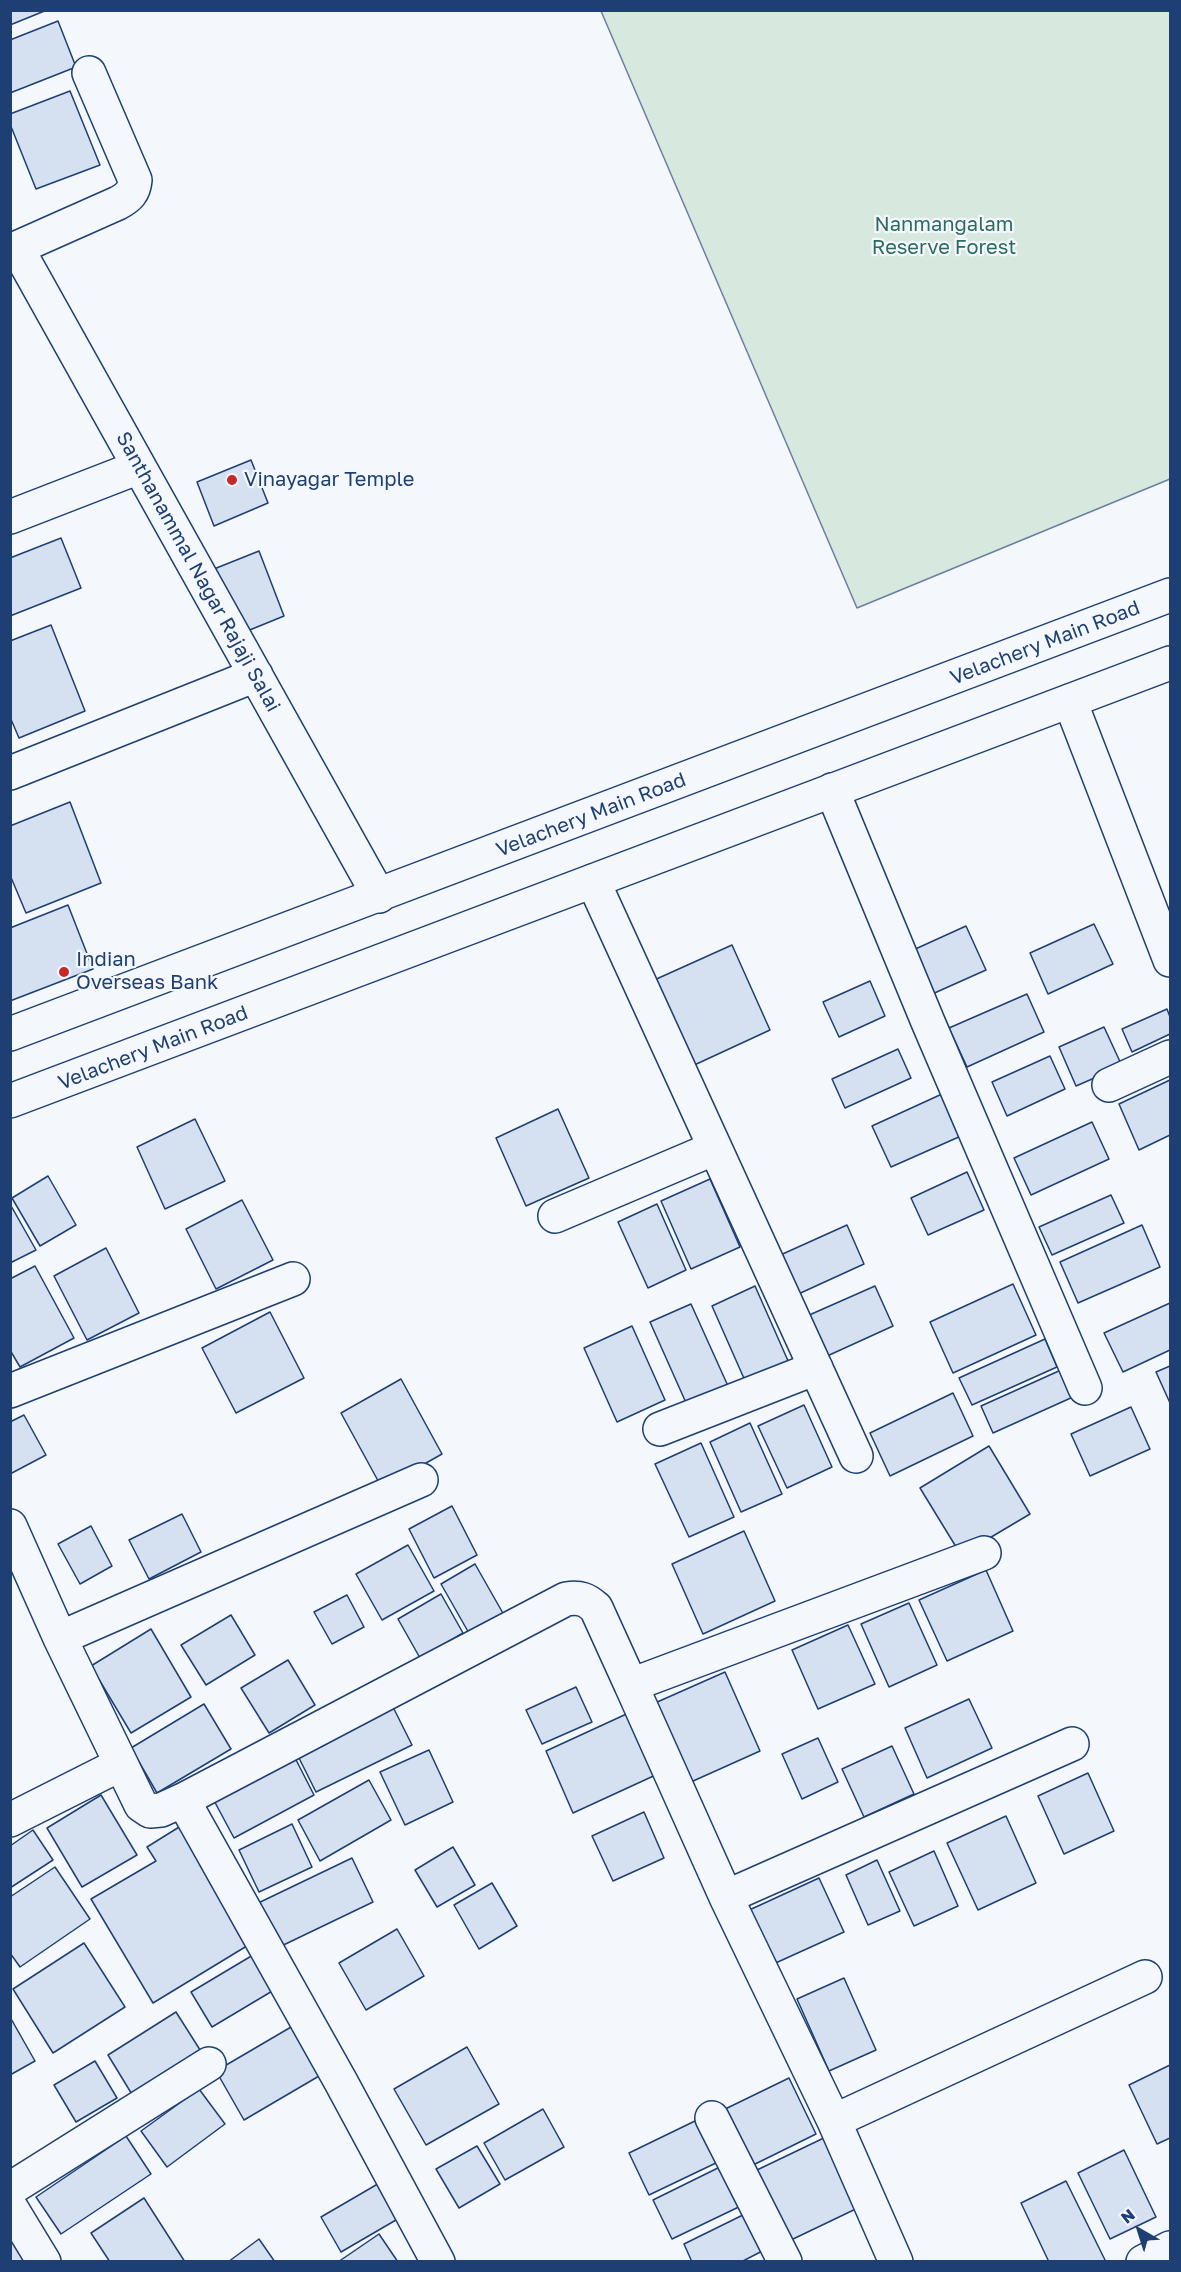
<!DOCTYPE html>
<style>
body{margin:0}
#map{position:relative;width:1181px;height:2272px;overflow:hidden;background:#f4f7fb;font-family:"Golos Text",sans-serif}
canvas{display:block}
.frame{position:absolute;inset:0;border:12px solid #1d3f73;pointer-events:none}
.north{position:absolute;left:1109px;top:2200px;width:60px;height:60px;-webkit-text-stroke:4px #f4f7fb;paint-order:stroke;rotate:321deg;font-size:16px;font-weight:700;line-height:24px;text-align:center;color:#1d3f73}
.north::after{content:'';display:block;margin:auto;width:21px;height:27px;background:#1d3f73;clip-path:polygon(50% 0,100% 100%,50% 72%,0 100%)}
</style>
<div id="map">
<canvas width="1181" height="2272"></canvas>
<div class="frame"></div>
<div class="north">N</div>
</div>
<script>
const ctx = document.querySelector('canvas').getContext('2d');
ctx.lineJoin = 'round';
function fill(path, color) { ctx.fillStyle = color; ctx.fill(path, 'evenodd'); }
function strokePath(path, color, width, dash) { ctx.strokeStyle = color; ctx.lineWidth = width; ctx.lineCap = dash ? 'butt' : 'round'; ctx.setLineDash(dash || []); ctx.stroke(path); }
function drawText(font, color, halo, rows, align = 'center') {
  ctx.font = font + ' "Golos Text",sans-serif'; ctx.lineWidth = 4.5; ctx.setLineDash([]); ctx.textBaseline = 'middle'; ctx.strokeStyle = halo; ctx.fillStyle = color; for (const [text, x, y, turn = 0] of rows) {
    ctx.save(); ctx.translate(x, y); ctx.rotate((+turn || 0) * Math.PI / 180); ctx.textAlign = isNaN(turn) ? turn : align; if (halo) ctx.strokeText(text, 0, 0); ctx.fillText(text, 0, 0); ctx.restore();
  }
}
const green = new Path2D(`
 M601 11H1170V479L857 608Z`);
fill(green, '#d7e8df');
strokePath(green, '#687fa3', 1.5);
const building = new Path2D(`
 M10 10H47L10 25Z
 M58 21 76 67 10 93V40Z
 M70 91 100 165 36 189 10 124V114Z
 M251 460 268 503 214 526 197 482Z
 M61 538 81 588 10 616V558Z
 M259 551 284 616 235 636 209 571Z
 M51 625 85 711 19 738 10 717V641Z
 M70 802 101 883 26 913 10 875V826Z
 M68 905 93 969 10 1001V928Z
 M1094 924 1113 964 1048 994 1030 953Z
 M966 926 986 970 930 995 911 951Z
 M732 945 770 1030 690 1067 652 981Z
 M870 981 885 1016 839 1037 823 1002Z
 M1027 994 1044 1032 967 1067 949 1028Z
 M1167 1009 1170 1017V1034L1132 1052 1122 1029Z
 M1104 1027 1122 1066 1076 1086 1059 1047Z
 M898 1049 911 1078 845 1108 832 1079Z
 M1050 1056 1065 1089 1007 1116 992 1082Z
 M1170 1080V1135L1139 1150 1119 1104Z
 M942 1094 961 1136 891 1167 872 1126Z
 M558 1109 589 1178 526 1206 496 1138Z
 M195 1119 225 1181 165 1209 137 1147Z
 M1092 1122 1109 1159 1031 1195 1014 1158Z
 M967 1172 984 1210 928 1235 911 1198Z
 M48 1176 76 1225 40 1246 12 1198Z
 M710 1179 740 1247 691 1269 661 1201Z
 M1111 1195 1124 1223 1052 1255 1039 1227Z
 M242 1200 273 1260 216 1289 186 1229Z
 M10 1204 36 1250 10 1263Z
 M657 1204 686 1270 648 1288 618 1222Z
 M847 1225 864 1264 794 1296 776 1257Z
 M1142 1225 1160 1267 1078 1303 1060 1262Z
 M106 1248 139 1313 87 1340 54 1276Z
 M35 1266 74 1338 20 1367 10 1350V1279Z
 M1013 1284 1036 1335 953 1373 930 1322Z
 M755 1286 789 1363 746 1383 712 1306Z
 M875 1286 893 1326 825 1357 807 1316Z
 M1170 1303V1350L1123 1372 1104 1333Z
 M691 1304 728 1386 687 1405 650 1322Z
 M270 1312 304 1378 236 1413 202 1348Z
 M632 1326 665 1400 617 1422 584 1348Z
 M1045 1339 1057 1367 972 1405 959 1378Z
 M1170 1366V1403L1156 1372Z
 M1061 1370 1073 1397 993 1433 981 1406Z
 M401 1379 442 1454 382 1488 341 1413Z
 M953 1393 973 1436 890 1476 870 1433Z
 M804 1405 832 1467 787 1488 758 1426Z
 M1131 1407 1150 1449 1090 1476 1071 1434Z
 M24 1415 46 1455 10 1474V1422Z
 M750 1423 782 1494 741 1512 710 1442Z
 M701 1443 734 1517 689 1537 655 1464Z
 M989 1446 1030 1514 961 1555 920 1488Z
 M452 1506 477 1555 434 1578 409 1529Z
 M182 1514 201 1552 149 1579 129 1540Z
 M91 1526 112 1566 80 1584 58 1544Z
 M744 1531 775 1601 703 1634 672 1564Z
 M408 1545 434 1591 382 1620 356 1574Z
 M475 1564 504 1615 470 1635 441 1584Z
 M986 1570 1013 1631 947 1661 919 1600Z
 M441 1594 463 1633 420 1658 398 1619Z
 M347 1595 364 1627 332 1644 314 1612Z
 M909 1603 937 1665 889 1687 861 1624Z
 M231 1615 255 1655 206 1685 181 1645Z
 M848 1625 875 1684 818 1709 792 1650Z
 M151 1629 191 1697 131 1733 91 1666Z
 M288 1660 315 1705 269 1733 241 1688Z
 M725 1672 760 1751 682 1786 646 1707Z
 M576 1687 592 1722 542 1744 526 1710Z
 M969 1699 992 1748 927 1778 905 1728Z
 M390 1701 412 1745 316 1792 294 1748Z
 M204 1704 231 1749 157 1793 131 1748Z
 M633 1711 660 1773 573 1813 546 1751Z
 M818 1738 838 1782 802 1799 782 1754Z
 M892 1746 914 1794 864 1817 842 1769Z
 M429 1750 453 1802 405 1825 380 1772Z
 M292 1752 314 1795 234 1838 211 1795Z
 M1088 1773 1114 1831 1064 1854 1038 1796Z
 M369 1780 391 1820 320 1861 298 1820Z
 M101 1795 137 1855 82 1887 47 1828Z
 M644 1812 664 1858 613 1881 592 1836Z
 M1006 1816 1036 1883 978 1910 947 1843Z
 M184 1824 255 1941 153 2003 91 1899 156 1861 147 1847Z
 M292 1824 312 1867 259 1892 239 1850Z
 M33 1830 53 1860 10 1888V1846Z
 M453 1847 475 1885 437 1907 415 1870Z
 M934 1851 958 1906 914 1926 889 1872Z
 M352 1858 373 1902 273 1950 252 1906Z
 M877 1860 900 1911 868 1925 846 1875Z
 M55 1867 90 1919 20 1967 10 1953V1897Z
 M819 1878 844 1932 769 1966 745 1912Z
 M492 1883 517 1926 479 1949 454 1905Z
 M397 1929 424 1976 366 2010 339 1963Z
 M84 1943 125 2007 53 2053 13 1989Z
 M253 1955 274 1990 212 2027 191 1992Z
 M844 1978 876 2050 829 2071 797 1999Z
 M176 2012 202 2053 133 2096 108 2055Z
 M10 2017 35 2061 10 2075Z
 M303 2020 331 2069 244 2120 216 2071Z
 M467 2047 499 2104 426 2145 394 2089Z
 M95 2061 117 2098 76 2122 54 2085Z
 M1170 2065V2138L1157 2144 1129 2085Z
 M789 2078 816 2134 745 2169 717 2113Z
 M199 2089 225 2124 167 2167 141 2131Z
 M543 2109 564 2147 505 2180 484 2143Z
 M697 2120 718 2162 649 2195 629 2153Z
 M126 2136 151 2174 61 2234 36 2197Z
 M828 2136 862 2206 791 2240 757 2170Z
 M477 2146 500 2184 459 2208 436 2169Z
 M1124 2150 1156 2217 1110 2239 1078 2173Z
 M726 2164 745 2204 672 2239 653 2200Z
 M388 2178 408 2213 341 2252 321 2217Z
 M1066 2181 1106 2262H1049L1021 2203Z
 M144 2198 185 2262H110L91 2233Z
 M753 2210 770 2247 741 2262H692L684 2244Z
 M379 2234 398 2262H338Z
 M10 2237 35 2262H10Z
 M259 2239 275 2262H228Z`);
fill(building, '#d5e0f0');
strokePath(building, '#1d3f73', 1.5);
const minor = new Path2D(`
 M17 248 379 896
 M10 251 118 203C129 197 134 192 135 180L89 73
 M10 517 139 467
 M1070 701 1170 960
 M10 773 256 675
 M832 790 928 1022 1085 1388
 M593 881 856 1456
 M1109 1085 1170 1057
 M555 1216 715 1148
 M10 1391 293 1279
 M660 1429 816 1368
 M10 1526 60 1638 141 1805 150 1811 161 1810 183 1800 566 1599C580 1597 586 1599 596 1608L631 1685 984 1553
 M60 1638 421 1480
 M631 1685 726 1897 834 2121 896 2262
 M183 1800 341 2082 438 2262
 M10 1820 121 1764
 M726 1897 1072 1744
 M712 2118 785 2262
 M834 2121 1145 1977
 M10 2189 209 2064
 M10 2206 44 2262
 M1143 2262 1170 2248`);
const primary = new Path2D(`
 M10 1034 1170 595
 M10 1101 1170 663`);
strokePath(minor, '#1d3f73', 36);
strokePath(primary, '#1d3f73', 36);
strokePath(minor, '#f4f7fb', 33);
strokePath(primary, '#f4f7fb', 33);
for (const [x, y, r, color] of [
 [232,480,6,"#c62828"],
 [64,972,6,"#c62828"]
]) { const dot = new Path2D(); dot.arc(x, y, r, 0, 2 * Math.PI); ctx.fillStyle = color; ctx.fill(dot); strokePath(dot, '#f4f7fb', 2); }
drawText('20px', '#2c6c60', '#f4f7fb', [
 ["Nanmangalam",944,225],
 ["Reserve Forest",944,248]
]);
drawText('20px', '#1d3f73', '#f4f7fb', [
 ["Vinayagar Temple",244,480],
 ["Indian",76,960],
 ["Overseas Bank",76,983]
], 'left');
drawText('20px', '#1d3f73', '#f4f7fb', [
 ["Santhanammal Nagar Rajaji Salai",198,572,61],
 ["Velachery Main Road",1045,643,-21],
 ["Velachery Main Road",591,815,-21],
 ["Velachery Main Road",153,1048,-21]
]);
</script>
